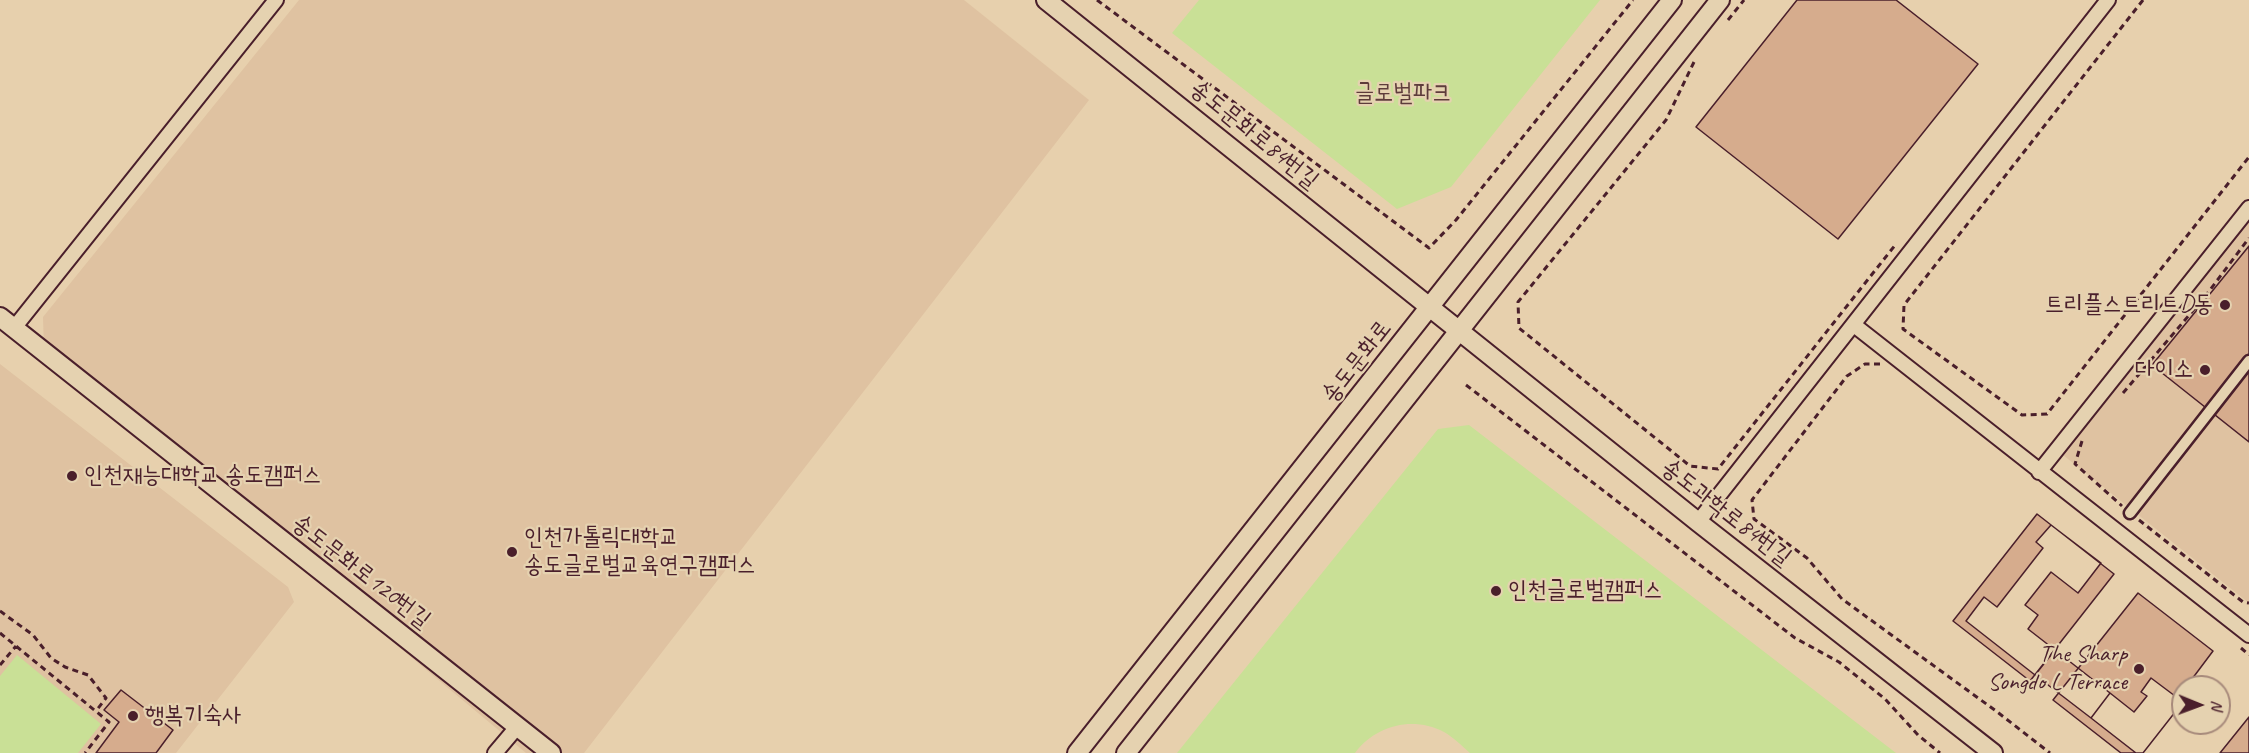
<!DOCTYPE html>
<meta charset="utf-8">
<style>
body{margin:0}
#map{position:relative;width:2249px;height:753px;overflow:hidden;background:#e7d0ad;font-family:Caveat,sans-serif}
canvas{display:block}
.north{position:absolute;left:2171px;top:675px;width:60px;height:60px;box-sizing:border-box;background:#e5d2b0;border:2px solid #a78a7b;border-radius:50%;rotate:91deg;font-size:16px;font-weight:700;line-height:24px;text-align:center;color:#4a1f2b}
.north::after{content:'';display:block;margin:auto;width:21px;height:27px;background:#4a1f2b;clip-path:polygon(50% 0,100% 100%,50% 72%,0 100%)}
</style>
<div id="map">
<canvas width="2249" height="753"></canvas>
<div class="north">N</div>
</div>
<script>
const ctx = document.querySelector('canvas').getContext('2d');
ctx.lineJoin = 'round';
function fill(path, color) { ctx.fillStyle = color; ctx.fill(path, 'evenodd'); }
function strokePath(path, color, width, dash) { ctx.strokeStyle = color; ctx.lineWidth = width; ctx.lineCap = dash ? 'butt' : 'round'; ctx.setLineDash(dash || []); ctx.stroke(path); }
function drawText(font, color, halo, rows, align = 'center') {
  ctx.font = font + ' Caveat,"Poor Story",sans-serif'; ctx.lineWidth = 4.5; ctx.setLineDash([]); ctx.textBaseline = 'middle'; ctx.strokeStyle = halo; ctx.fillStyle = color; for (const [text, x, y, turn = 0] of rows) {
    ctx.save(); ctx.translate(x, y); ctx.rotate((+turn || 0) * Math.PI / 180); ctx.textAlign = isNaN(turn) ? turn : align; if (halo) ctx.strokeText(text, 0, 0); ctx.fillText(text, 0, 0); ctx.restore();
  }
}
fill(new Path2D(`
 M299 0H964L1089 100 584 753H526L44 351 43 317Z
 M2249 219V603L2058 451Z
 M0 364 288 587 294 602 176 753H0Z`), '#dfc2a1');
fill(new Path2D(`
 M1199 0H1600L1451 187 1397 209 1172 33Z
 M1469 425 1896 753H1470C1462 746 1453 737 1444 732 1413 716 1376 725 1355 753H1177L1438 429Z
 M17 655 101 724 78 753H0V676Z`), '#c9e096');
const building = new Path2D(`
 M1797 0H1896L1978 64 1838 239 1696 127Z
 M2249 246V442L2152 365Z
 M2037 514 2114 574 2030 681 1953 621Z
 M2051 525 2101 563 2078 593 2051 572 2025 605 2038 615 2028 629 2055 650 2035 675 1966 621 1984 597 1997 607 2043 548 2036 542Z
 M2138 593 2213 651 2186 687H2183V691L2177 698 2183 702 2143 753H2121L2053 700Z
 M2055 650 2110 693 2091 718 2035 675Z
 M2151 678 2183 702 2143 753H2136L2091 718 2110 693 2134 712 2147 696 2141 692Z
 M121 690 173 730 156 753H96L119 722 104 710Z
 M2249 717V753H2220Z`);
fill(building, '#d6ac8d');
strokePath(building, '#4a1f2b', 1.5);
const pedestrian = new Path2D(`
 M2130 513 2249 361`);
const minor = new Path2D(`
 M1854 325 2249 635
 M14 328 276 0
 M2039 472 2249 208
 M1698 522 2108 0
 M495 753 517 727`);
const tertiary = new Path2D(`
 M1046 0 1698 522 1993 753
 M0 317 551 753
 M1077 753 1672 0
 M1126 753 1720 0`);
strokePath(pedestrian, '#4a1f2b', 15);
strokePath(minor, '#4a1f2b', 18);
strokePath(tertiary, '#4a1f2b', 22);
strokePath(new Path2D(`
 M1097 0 1429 248 1456 220 1633 0
 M2143 0 1904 305 1903 329 2022 415 2047 414 2249 157
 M1728 20 1744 0
 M1694 62 1666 120 1518 302 1519 328 1690 466 1718 469 1896 244
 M1880 364H1865L1847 376 1752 500 1754 519 1807 558 1842 599 1996 711 2050 753
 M1466 385 1795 638 1839 662 1885 699 1918 735 1940 753
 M2123 393 2207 294 2249 238
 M2082 441 2075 464 2122 506
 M2139 520 2243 602 2249 603
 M0 611 33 635 51 658 65 667 88 675 106 698 96 711
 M0 633 109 722 85 753
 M2241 648 2249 655
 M0 665 16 646`), '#4a1f2b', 3, [6, 4.5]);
strokePath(pedestrian, '#e5d2b0', 10);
strokePath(minor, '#e5d2b0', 14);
strokePath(tertiary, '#e5d2b0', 18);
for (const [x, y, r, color] of [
 [2225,305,6,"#4a1f2b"],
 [2205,370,6,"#4a1f2b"],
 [72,476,6,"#4a1f2b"],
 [512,552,6,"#4a1f2b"],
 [1496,591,6,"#4a1f2b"],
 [2139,669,6,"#4a1f2b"],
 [133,716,6,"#4a1f2b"]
]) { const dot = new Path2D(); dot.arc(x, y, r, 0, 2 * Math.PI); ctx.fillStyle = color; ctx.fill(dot); strokePath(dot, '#e5d2b0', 2); }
drawText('24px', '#5d3c3b', '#e5d2b0', [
 ["글로벌파크",1403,94]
]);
drawText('24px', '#4a1f2b', '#e5d2b0', [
 ["송도문화로84번길",1254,135,39],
 ["송도문화로",1357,362,-52],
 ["송도과학로84번길",1726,513,38],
 ["송도문화로120번길",361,572,38]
]);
drawText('24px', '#4a1f2b', '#e5d2b0', [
 ["트리플스트리트D동",2213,305,"right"],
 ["다이소",2193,370,"right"],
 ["인천재능대학교 송도캠퍼스",84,476],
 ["인천가톨릭대학교",524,538],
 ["송도글로벌교육연구캠퍼스",524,566],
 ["인천글로벌캠퍼스",1508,591],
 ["The Sharp",2127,655,"right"],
 ["Songdo L Terrace",2127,683,"right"],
 ["행복기숙사",145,716]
], 'left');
</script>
